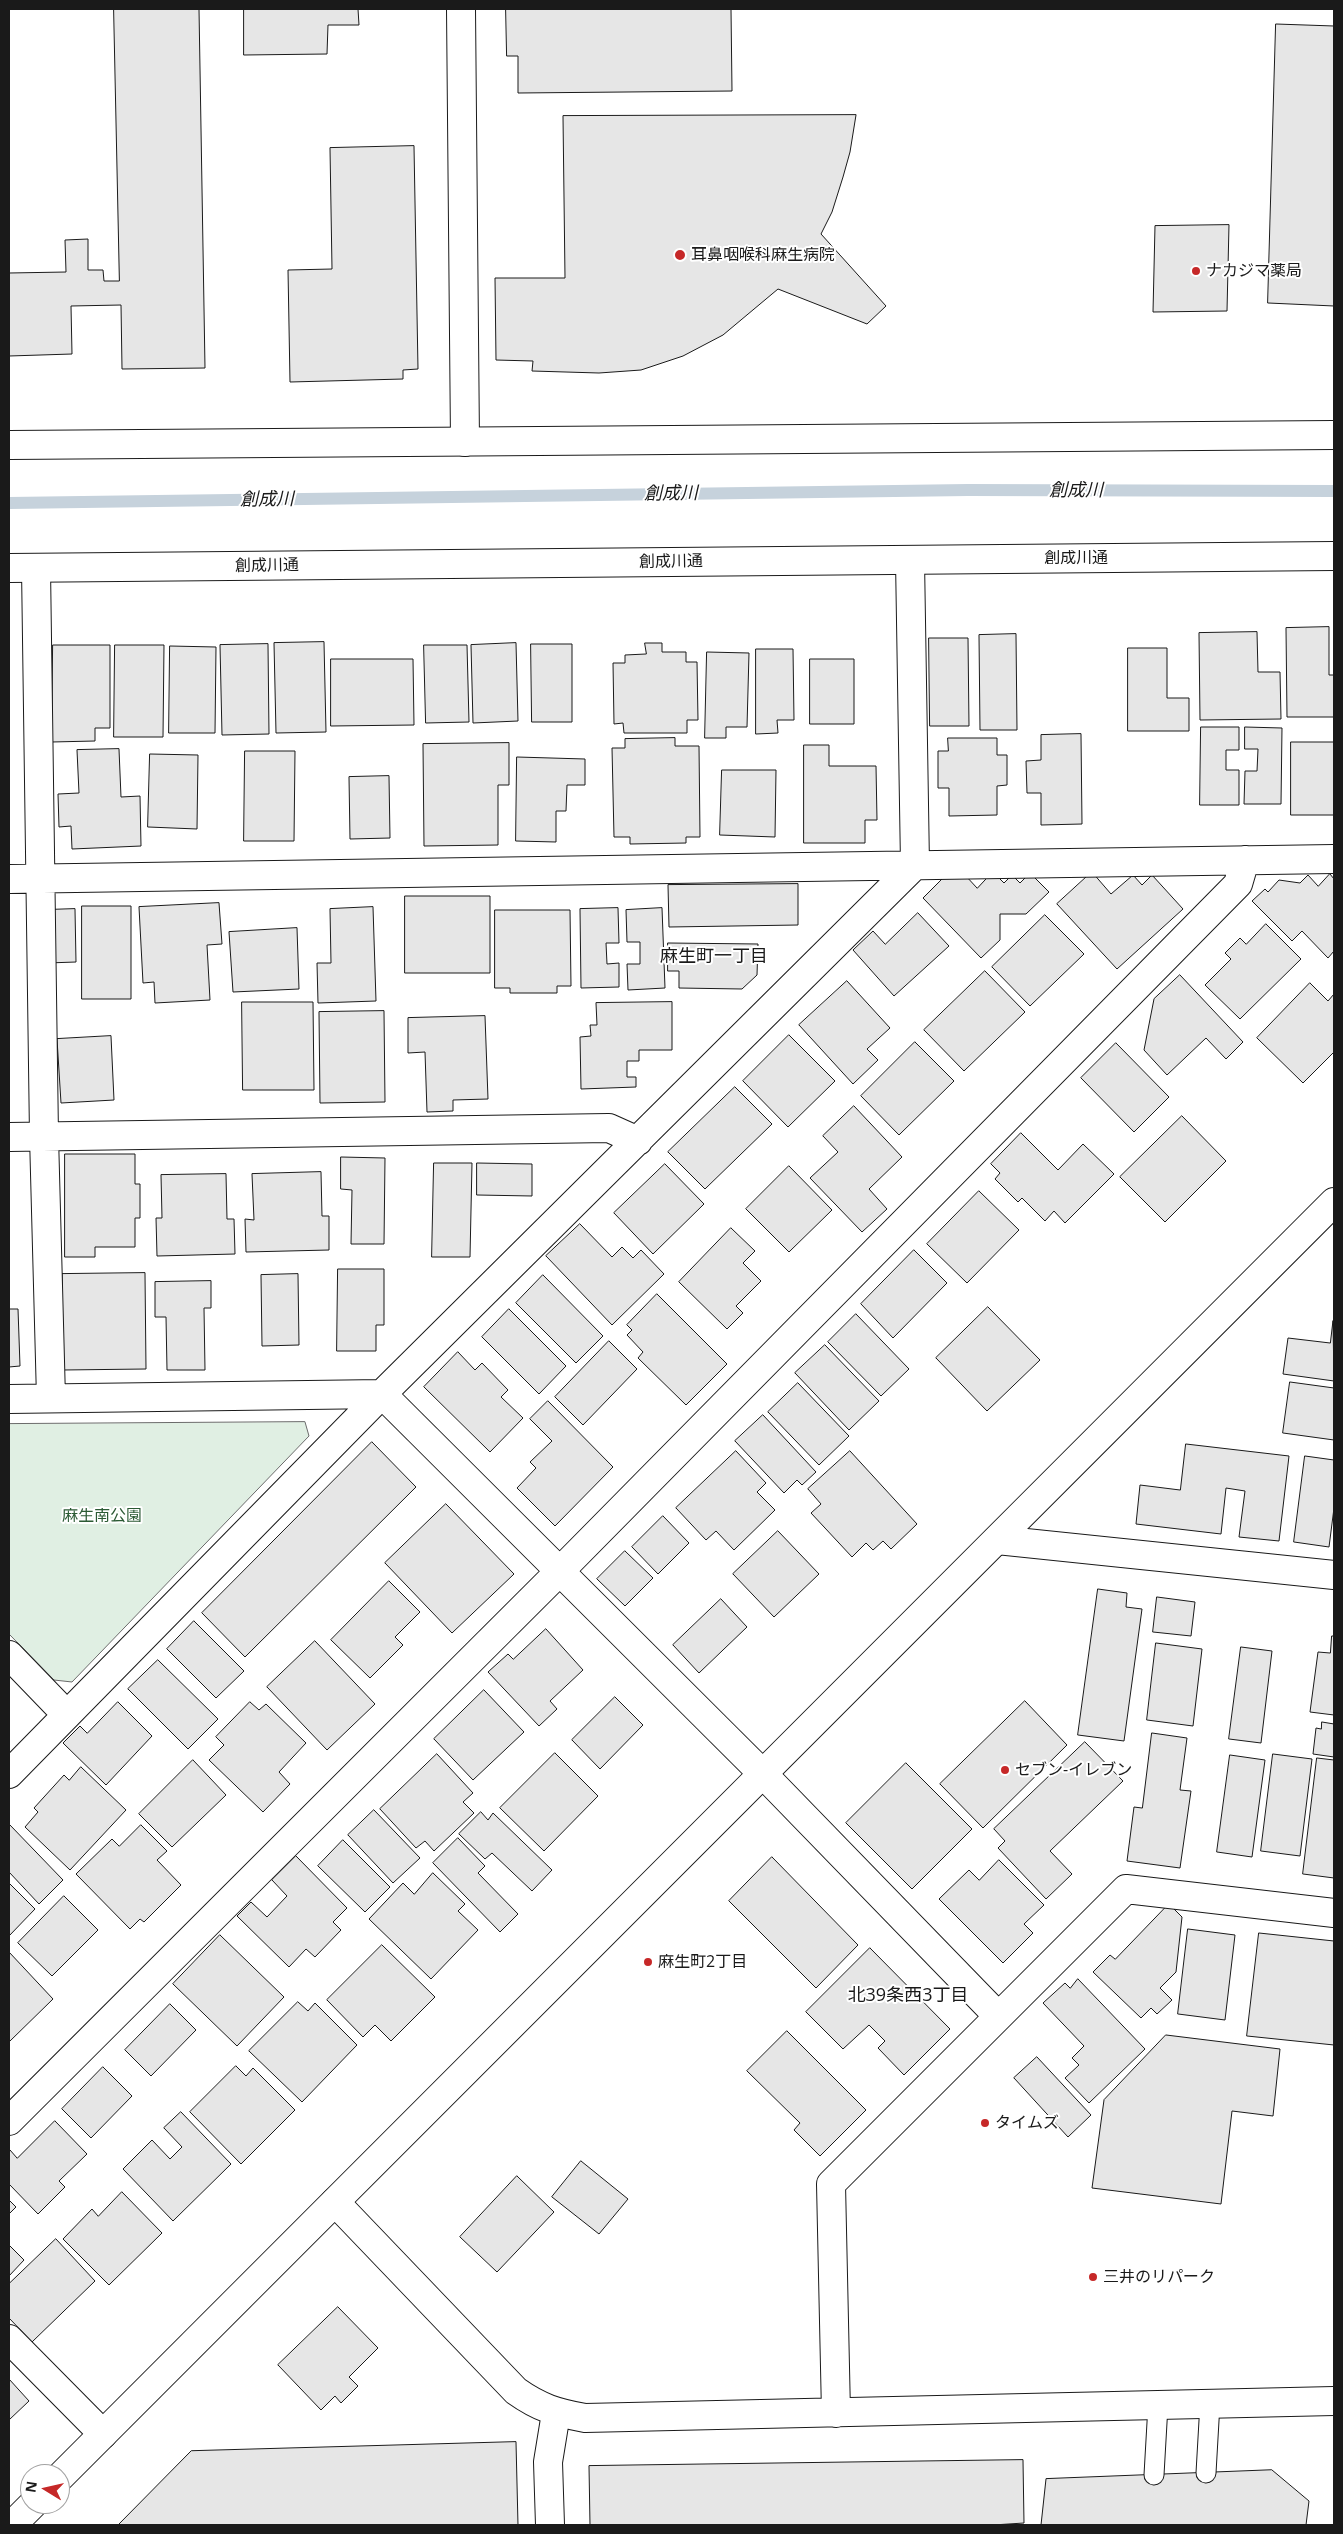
<!DOCTYPE html>
<meta charset="utf-8">
<style>
body{margin:0}
#map{position:relative;width:1343px;height:2534px;overflow:hidden;background:#fff;font-family:"Open Sans",sans-serif}
canvas{display:block}
.frame{position:absolute;inset:0;border:10px solid #1a1a1a;pointer-events:none}
.north{position:absolute;left:20px;top:2464px;width:50px;height:50px;box-sizing:border-box;background:#fff;border:1px solid #a3a3a3;border-radius:50%;rotate:279deg;font-size:14px;font-weight:700;line-height:20px;text-align:center;color:#1a1a1a}
.north::after{content:'';display:block;margin:auto;width:18px;height:22px;background:#c62828;clip-path:polygon(50% 0,100% 100%,50% 72%,0 100%)}
</style>
<div id="map">
<canvas width="1343" height="2534"></canvas>
<div class="frame"></div>
<div class="north">N</div>
</div>
<script>
const ctx = document.querySelector('canvas').getContext('2d');
ctx.lineJoin = 'round';
function fill(path, color) { ctx.fillStyle = color; ctx.fill(path, 'evenodd'); }
function strokePath(path, color, width, dash) { ctx.strokeStyle = color; ctx.lineWidth = width; ctx.lineCap = dash ? 'butt' : 'round'; ctx.setLineDash(dash || []); ctx.stroke(path); }
function drawText(font, color, halo, rows, align = 'center') {
  ctx.font = font + ' "Open Sans","Noto Sans JP",sans-serif'; ctx.lineWidth = 4; ctx.setLineDash([]); ctx.textBaseline = 'middle'; ctx.strokeStyle = halo; ctx.fillStyle = color; for (const [text, x, y, turn = 0] of rows) {
    ctx.save(); ctx.translate(x, y); ctx.rotate((+turn || 0) * Math.PI / 180); ctx.textAlign = isNaN(turn) ? turn : align; if (halo) ctx.strokeText(text, 0, 0); ctx.fillText(text, 0, 0); ctx.restore();
  }
}
const green = new Path2D(`
 M305 1422 309 1436 72 1682 54 1680 9 1634V1424Z`);
fill(green, '#e0efe3');
strokePath(green, '#6a6a6a', 1);
strokePath(new Path2D(`
 M9 503 968 490 1334 491`), '#c6d2dc', 12);
const building = new Path2D(`
 M114 9H199L205 368 122 369 121 305 71 306 72 354 9 356V273L66 272 65 240 88 239V270H103L104 281H119Z
 M244 9H358L359 25H328L327 54 244 55Z
 M506 9H731L732 91 518 93V56H507Z
 M1276 24 1334 26V306L1268 303Z
 M856 115 850 152 843 177 832 212 821 234 886 306 867 324 778 289 723 335 683 356 641 370 599 373 532 371 533 361 496 360 495 278H565L563 116Z
 M414 146 418 369 403 370V379L290 382 288 270 332 269 330 148Z
 M1229 225 1227 311 1153 312 1155 226Z
 M1329 627V675H1334V717H1287L1286 628Z
 M1257 632 1258 672H1280L1281 719 1200 720 1199 633Z
 M1016 634 1017 730H980L979 635Z
 M929 638H968L969 726H930Z
 M324 642 326 732 276 733 274 643Z
 M516 643 518 721 473 723 471 645Z
 M645 643H662V652H686V662H697L698 720H687V733H624L623 723 614 724 613 663H625V655L646 654Z
 M268 644 269 734 222 735 220 645Z
 M531 644H572V722H532Z
 M53 645H110V728H95V741L52 742Z
 M115 645H164L163 737H114Z
 M424 645H467L469 722 426 723Z
 M170 646 216 647 215 733H169Z
 M1128 648H1167V698H1189V731H1128Z
 M756 649H793L794 720H777L778 733 756 734Z
 M707 652 749 653 747 727H726V738H705Z
 M331 659H413L414 725 331 726Z
 M810 659H854V724H810Z
 M1201 727H1239V750H1226V770H1239V805H1200Z
 M1245 727 1282 728 1281 804H1244L1245 771H1257L1258 749H1245Z
 M1081 734 1082 824 1041 825V793H1027L1026 761 1041 760V735Z
 M675 738V746H699L700 837H686V843L630 844V837H614L612 748H625V739Z
 M948 738H997V755H1007V785L997 786V815L949 816V788H938V751H948Z
 M1291 742H1334V815H1291Z
 M509 743V785H498V845L424 846 423 744Z
 M804 745H829V766H876L877 820H865V843H804Z
 M119 749 121 797 140 796 141 846 72 849 71 826 59 827 58 794 79 793 77 750Z
 M245 751H295L294 841H244Z
 M150 754 198 755 197 829 148 827Z
 M517 757 585 759V785H567L566 811H556V842L516 841Z
 M722 770H776L775 837 720 835Z
 M389 776 390 838 350 839 349 777Z
 M993 872 1004 883 1012 875 1020 883 1030 873 1049 892 1026 914H1000V940L981 958 923 898 948 873 965 875 977 888Z
 M1092 872 1111 894 1133 875 1142 885 1152 875 1183 909 1117 969 1057 904Z
 M1330 874 1334 879V951L1328 958 1302 931 1292 941 1252 901 1265 889 1268 892 1279 880 1300 883 1308 875 1318 886Z
 M798 884V925L669 927 668 885Z
 M405 896H490V973H405Z
 M219 903 222 944 207 945 210 1000 155 1003 154 982 143 983 139 907Z
 M82 906H131V999H82Z
 M373 907 376 1001 318 1003 317 963H331L330 909Z
 M618 908 619 943H606L607 964 619 963V987L581 988 580 909Z
 M662 908 665 988 628 990 627 964H640V942H627L626 910Z
 M75 909 76 962 47 963 45 910Z
 M495 910H570L571 986H557V993H510V988H495Z
 M918 913 949 946 894 996 853 950 873 931 885 944Z
 M1045 915 1084 954 1030 1006 992 967Z
 M1266 924 1301 959 1240 1019 1205 985 1231 959 1225 953 1240 938 1246 944Z
 M297 928 299 989 233 992 229 932Z
 M668 943 758 944 757 975 742 989 679 988V971H668Z
 M985 971 1025 1012 964 1071 924 1030Z
 M1180 975 1243 1042 1226 1059 1206 1038 1167 1075 1144 1050 1154 999Z
 M847 981 890 1028 867 1049 878 1060 853 1084 799 1025Z
 M1310 983 1328 1001 1334 994V1052L1303 1083 1257 1038Z
 M242 1002H313L314 1090H243Z
 M672 1002V1050H639V1061H627V1077H636V1087L581 1089 580 1037 591 1036 590 1025H597L596 1003Z
 M384 1011 385 1102 320 1103 319 1012Z
 M485 1016 488 1099 453 1100V1111L427 1112 425 1052 408 1053V1018Z
 M789 1035 835 1081 788 1127 743 1081Z
 M111 1036 114 1100 61 1103 57 1039Z
 M915 1042 954 1081 899 1135 861 1096Z
 M1116 1043 1169 1097 1134 1132 1081 1078Z
 M735 1087 772 1124 705 1189 668 1152Z
 M854 1106 902 1157 869 1189 887 1209 862 1232 810 1178 838 1152 823 1136Z
 M1182 1116 1226 1161 1165 1222 1120 1177Z
 M1021 1133 1058 1170 1083 1144 1114 1174 1065 1223 1054 1211 1045 1221 1022 1198 1018 1202 995 1179 1000 1173 991 1164Z
 M65 1154H135V1184H140V1218H135V1247H95V1257H65Z
 M341 1157 385 1158 384 1244H351L352 1190 341 1189Z
 M434 1163H472L470 1257H432Z
 M477 1163 532 1164V1196L477 1195Z
 M665 1164 704 1204 653 1254 614 1213Z
 M789 1166 832 1210 789 1252 746 1209Z
 M321 1172 322 1216H329V1250L246 1252 245 1219 254 1220 252 1174Z
 M226 1174 227 1219H234L235 1254 157 1256 156 1218H162L161 1175Z
 M979 1191 1019 1230 967 1283 927 1244Z
 M580 1224 612 1257 622 1247 633 1258 641 1250 664 1274 612 1325 546 1256Z
 M731 1228 755 1251 743 1263 761 1281 736 1306 743 1313 727 1329 679 1282Z
 M914 1250 947 1283 893 1338 861 1304Z
 M338 1269H384V1325H376V1351H337Z
 M145 1273 146 1369 63 1370 62 1274Z
 M298 1274 299 1345 262 1346 261 1275Z
 M543 1275 603 1336 576 1363 516 1303Z
 M211 1281V1308H204L205 1370H167L166 1317H155V1282Z
 M657 1294 727 1364 686 1405 638 1358 643 1352 627 1335 632 1330 627 1325Z
 M988 1307 1040 1360 987 1411 936 1358Z
 M9 1309H18L20 1366 9 1367Z
 M509 1309 566 1366 539 1394 482 1337Z
 M856 1314 909 1369 881 1396 828 1342Z
 M1333 1321 1334 1381 1283 1374 1288 1338 1330 1343Z
 M609 1341 637 1369 583 1425 555 1397Z
 M825 1345 879 1401 849 1430 795 1373Z
 M458 1352 475 1370 482 1363 508 1390 501 1397 523 1418 490 1452 424 1387Z
 M1290 1382 1334 1388V1440L1283 1433Z
 M798 1383 849 1436 819 1465 768 1412Z
 M548 1401 613 1467 555 1526 517 1488 536 1468 530 1462 552 1441 530 1419Z
 M763 1415 816 1472 802 1485 797 1480 784 1493 735 1441Z
 M372 1442 416 1487 245 1657 202 1613Z
 M1186 1444 1289 1456 1279 1541 1239 1537 1245 1491 1226 1488 1221 1534 1136 1524 1140 1485 1180 1490Z
 M736 1451 766 1483 757 1492 775 1510 734 1550 716 1531 706 1540 676 1508Z
 M850 1451 917 1524 891 1549 883 1541 873 1550 866 1543 852 1557 811 1513 821 1504 808 1489Z
 M1305 1456 1334 1460V1508L1329 1547 1294 1542Z
 M446 1504 514 1574 452 1633 385 1563Z
 M663 1516 689 1543 658 1574 632 1547Z
 M778 1531 819 1574 774 1617 733 1574Z
 M625 1551 653 1578 625 1606 597 1579Z
 M389 1581 420 1612 395 1637 403 1645 370 1678 331 1640Z
 M1098 1589 1127 1593 1126 1607 1142 1609 1124 1741 1078 1735Z
 M1157 1597 1195 1602 1191 1636 1153 1632Z
 M721 1599 747 1627 699 1673 673 1645Z
 M194 1621 244 1671 216 1698 167 1649Z
 M546 1629 583 1670 550 1701 557 1709 539 1726 488 1672 508 1654 513 1659Z
 M1332 1636H1334V1715L1310 1712 1318 1652 1330 1653Z
 M315 1641 375 1704 327 1750 267 1687Z
 M1156 1643 1202 1649 1193 1726 1147 1720Z
 M1241 1647 1272 1651 1261 1743 1229 1739Z
 M158 1660 218 1719 188 1749 128 1689Z
 M484 1690 524 1732 473 1780 434 1739Z
 M615 1697 643 1725 600 1769 572 1740Z
 M1025 1701 1067 1745 983 1828 940 1784Z
 M118 1702 152 1736 106 1785 63 1743 80 1726 87 1733Z
 M250 1702 259 1710 266 1704 306 1743 279 1772 290 1784 263 1812 209 1760 224 1745 216 1737Z
 M1322 1722 1334 1724V1757L1313 1754 1316 1728 1321 1729Z
 M1152 1733 1187 1738 1180 1790 1191 1791 1180 1868 1127 1861 1134 1807 1142 1808Z
 M1085 1742 1123 1781 1050 1851 1072 1874 1046 1899 998 1848 1005 1841 994 1829Z
 M555 1753 598 1796 544 1851 500 1808Z
 M437 1754 473 1793 463 1802 474 1813 434 1851 425 1841 416 1848 380 1809Z
 M1273 1754 1312 1759 1300 1856 1261 1851Z
 M1230 1755 1265 1760 1252 1857 1217 1852Z
 M1317 1758 1334 1760V1878L1303 1874Z
 M193 1760 226 1795 172 1847 139 1814Z
 M906 1763 972 1829 912 1889 846 1823Z
 M81 1767 126 1810 70 1870 25 1827 38 1812 34 1808 64 1775 69 1780Z
 M374 1810 420 1858 393 1883 348 1835Z
 M481 1812 488 1820 493 1813 552 1870 532 1891 492 1853 485 1859 459 1834Z
 M9 1824 63 1880 39 1904 9 1872Z
 M141 1825 167 1851 157 1860 181 1885 144 1922 140 1919 130 1929 76 1874 112 1839 119 1846Z
 M458 1838 485 1866 478 1873 518 1914 500 1932 433 1863Z
 M343 1840 390 1887 365 1912 318 1866Z
 M296 1856 347 1908 333 1922 341 1930 315 1957 306 1949 289 1967 237 1916 251 1902 267 1917 287 1896 272 1880Z
 M772 1857 858 1945 816 1988 729 1901Z
 M999 1860 1044 1905 1024 1924 1033 1933 1003 1963 939 1899 969 1870 979 1880Z
 M433 1873 465 1904 458 1911 478 1930 431 1979 369 1919 403 1883 414 1894Z
 M9 1883 35 1909 9 1936Z
 M64 1896 98 1930 52 1976 18 1943Z
 M1169 1904 1182 1917 1176 1972 1160 1988 1172 2000 1157 2014 1151 2008 1141 2018 1093 1972 1110 1955 1115 1959Z
 M1188 1929 1235 1935 1225 2020 1178 2014Z
 M1259 1933 1334 1941V2045L1247 2036Z
 M220 1935 284 1997 237 2046 173 1984Z
 M382 1945 435 1997 391 2041 375 2025 363 2037 327 2000Z
 M870 1948 950 2029 904 2075 878 2048 885 2041 869 2025 843 2049 806 2012Z
 M9 1952 53 1999 9 2042Z
 M1078 1979 1145 2049 1089 2103 1065 2078 1079 2065 1072 2058 1084 2046 1043 2003 1065 1983 1070 1988Z
 M298 2002 308 2011 315 2003 357 2045 302 2102 249 2051Z
 M170 2004 196 2030 151 2076 125 2050Z
 M787 2031 866 2110 820 2156 794 2130 800 2123 747 2071Z
 M1166 2035 1280 2049 1273 2116 1232 2111 1221 2204 1092 2188 1104 2100Z
 M1037 2057 1091 2115 1068 2137 1014 2078Z
 M236 2066 246 2076 253 2068 295 2110 241 2164 190 2112Z
 M103 2067 132 2096 91 2138 62 2109Z
 M181 2112 231 2164 173 2221 123 2169 152 2140 170 2159 182 2147 164 2128Z
 M55 2121 87 2154 59 2181 65 2187 38 2214 9 2184V2152L10 2150 17 2158Z
 M581 2161 628 2199 599 2234 552 2197Z
 M517 2176 554 2212 497 2272 460 2237Z
 M122 2192 162 2233 109 2285 63 2239 92 2209 98 2216Z
 M9 2200 16 2207 9 2214Z
 M56 2239 95 2281 32 2342 9 2318V2284Z
 M9 2245 24 2260 9 2276Z
 M338 2307 378 2348 349 2377 358 2386 341 2403 335 2396 321 2410 278 2365Z
 M9 2379 29 2401 9 2420Z
 M516 2442 518 2525H118L191 2451Z
 M1023 2460 1024 2523 993 2525H590L589 2466Z
 M1272 2470 1309 2501 1306 2525H1041L1046 2479Z`);
fill(building, '#e6e6e6');
strokePath(building, '#1a1a1a', 1);
const lane = new Path2D(`
 M1206 2473 1210 2403
 M1154 2475 1158 2405`);
const street = new Path2D(`
 M461 9 465 442
 M36 568 44 1136 51 1398
 M9 879 1334 859
 M9 1137 609 1128 638 1141
 M9 1399 382 1394 763 1774 998 2016
 M997 1540 1334 1575
 M9 1655 67 1715
 M9 1774 382 1394 915 865 910 560
 M9 2121 560 1571 1238 884 1245 860
 M335 2202 516 2391C540 2408 557 2413 585 2418L1334 2401
 M9 2339 103 2434
 M836 2413 831 2184 1126 1889 1334 1913
 M550 2525 548 2462 556 2413`);
const secondary = new Path2D(`
 M60 2477 1334 1202
 M12 2525 33 2504`);
const highway = new Path2D(`
 M9 445 1334 435
 M9 568 1334 556`);
strokePath(lane, '#1a1a1a', 21);
strokePath(street, '#1a1a1a', 30);
strokePath(secondary, '#1a1a1a', 30);
strokePath(highway, '#1a1a1a', 30);
strokePath(lane, '#fff', 19);
strokePath(street, '#fff', 28);
strokePath(secondary, '#fff', 28);
strokePath(highway, '#fff', 28);
for (const [x, y, r, color] of [
 [680,255,6,"#c62828"],
 [1196,271,5,"#c62828"],
 [1005,1770,5,"#c62828"],
 [648,1962,5,"#c62828"],
 [985,2123,5,"#c62828"],
 [1093,2277,5,"#c62828"]
]) { const dot = new Path2D(); dot.arc(x, y, r, 0, 2 * Math.PI); ctx.fillStyle = color; ctx.fill(dot); strokePath(dot, '#fff', 2); }
drawText('16px', '#1a1a1a', '#fff', [
 ["耳鼻咽喉科麻生病院",691,255],
 ["ナカジマ薬局",1206,271],
 ["セブン-イレブン",1015,1770],
 ["麻生町2丁目",658,1962],
 ["タイムズ",995,2123],
 ["三井のリパーク",1103,2277]
], 'left');
drawText('16px', '#1a1a1a', '#fff', [
 ["創成川通",1076,558],
 ["創成川通",671,562,-1],
 ["創成川通",267,566,-1]
]);
drawText('16px', '#2b5a34', '#fff', [
 ["麻生南公園",102,1516]
]);
drawText('italic 18px', '#1a1a1a', '#fff', [
 ["創成川",1076,491],
 ["創成川",671,494,-1],
 ["創成川",267,500,-1]
]);
drawText('18px', '#1a1a1a', '#fff', [
 ["麻生町一丁目",714,957],
 ["北39条西3丁目",908,1996]
]);
</script>
